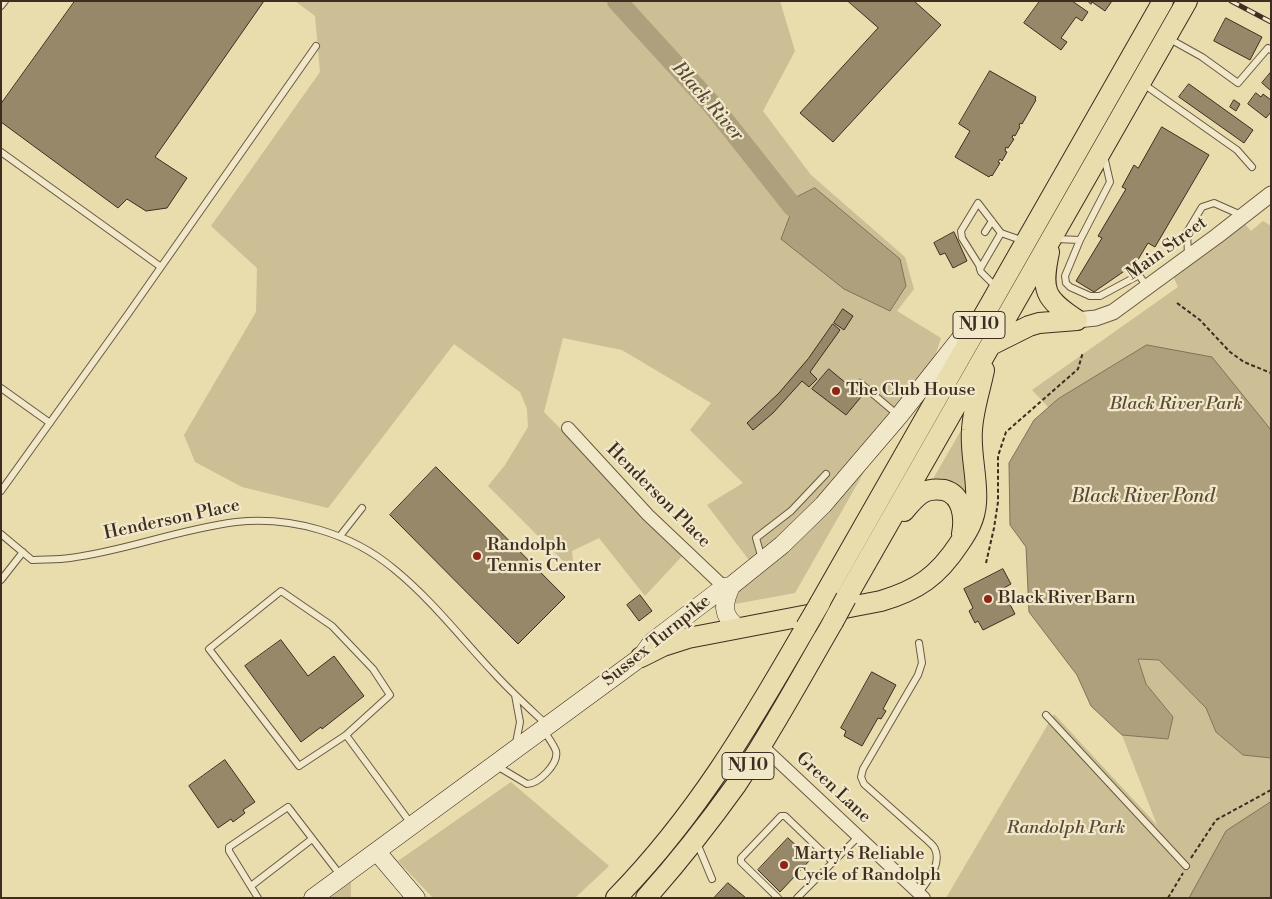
<!DOCTYPE html>
<style>
body{margin:0}
#map{position:relative;width:1272px;height:899px;overflow:hidden;background:#e9dcad;font-family:"Libre Bodoni",serif}
canvas{display:block}
.frame{position:absolute;inset:0;border:2px solid #3e2d20;pointer-events:none}
</style>
<div id="map">
<canvas width="1272" height="899"></canvas>
<div class="frame"></div>
</div>
<script>
const ctx = document.querySelector('canvas').getContext('2d');
ctx.lineJoin = 'round';
function fill(path, color) { ctx.fillStyle = color; ctx.fill(path, 'evenodd'); }
function strokePath(path, color, width, dash) { ctx.strokeStyle = color; ctx.lineWidth = width; ctx.lineCap = dash ? 'butt' : 'round'; ctx.setLineDash(dash || []); ctx.stroke(path); }
function drawText(font, color, halo, rows, align = 'center') {
  ctx.font = font + ' "Libre Bodoni",serif'; ctx.lineWidth = 4.5; ctx.setLineDash([]); ctx.textBaseline = 'middle'; ctx.strokeStyle = halo; ctx.fillStyle = color; for (const [text, x, y, turn = 0] of rows) {
    ctx.save(); ctx.translate(x, y); ctx.rotate((+turn || 0) * Math.PI / 180); ctx.textAlign = isNaN(turn) ? turn : align; if (halo) ctx.strokeText(text, 0, 0); ctx.fillText(text, 0, 0); ctx.restore();
  }
}
fill(new Path2D(`
 M295 1H780L795 51 763 111 811 175 905 257 914 289 897 311 941 338 933 362 883 439 795 593 702 610 755 568 707 505 743 483 690 430 711 403 622 350 563 338 544 412 684 554 645 596 599 538 572 551 574 572 488 486 505 465 528 427 527 409 520 392 454 344 328 508 242 487 195 462 184 435 256 312 257 268 211 226 320 72 315 16Z
 M1263 221 1271 226V645L1032 390 1178 287 1173 276 1243 222 1251 231Z
 M967 420 970 500 933 479Z
 M1138 658 1159 660 1206 708 1216 732 1243 755 1271 758V898H946L1054 714 1157 825 1122 735 1168 739 1173 717 1146 684Z
 M511 782 609 866 575 898H433L398 861Z
 M351 881V898H330Z`), '#ccbe95');
const water = new Path2D(`
 M815 188 900 259 906 286 890 311 844 289 781 239 797 197Z
 M1147 345 1212 357 1271 430V758L1243 755 1216 732 1206 708 1159 660 1138 659 1146 684 1173 717 1168 739 1122 735 1091 706 1077 675 1029 612 1026 547 1010 525 1009 463 1034 420 1058 399Z
 M1271 802V898H1189L1226 831Z`);
fill(water, '#afa07d');
strokePath(water, '#827258', 1);
strokePath(new Path2D(`
 M617 1 713 106 793 207`), '#afa07d', 20);
const building = new Path2D(`
 M75 1H264L155 157 187 178 167 208 146 211 127 199 118 208 1 122V104Z
 M848 1H914L941 25 833 142 800 113 878 28Z
 M1040 1H1072L1088 12 1082 21 1076 17 1061 38 1067 42 1061 50 1024 23Z
 M1088 1H1112L1105 11 1092 2 1091 4Z
 M1226 18 1262 37 1250 60 1214 41Z
 M990 71 1036 97 1035 99 1036 100 1022 124 1020 123 1019 126 1020 127 1015 136 1013 135 1012 138 1014 139 1008 148 1006 147 1005 151 1007 152 1002 161 1000 159 998 162 1000 163 992 176 991 175 989 177 955 157 970 131 959 124Z
 M1271 72V89L1270 90 1262 83Z
 M1189 84 1253 130 1244 143 1179 97Z
 M1256 93 1261 97 1263 94 1271 100V112L1266 118 1248 104Z
 M1234 100 1240 104 1236 111 1230 107Z
 M1162 127 1209 155 1155 247 1148 243 1136 263 1094 292 1076 281 1102 238 1098 236 1126 189 1122 187 1134 165 1138 168Z
 M954 232 967 261 953 268 945 253 940 255 934 243Z
 M843 309 853 316 844 330 834 323Z
 M833 324 840 330 810 372 817 379 809 387 802 381 773 413 753 430 747 423 779 393 808 359Z
 M829 369 847 384 846 385 848 387 849 385 860 394 859 395 861 397 846 415 812 389Z
 M436 467 565 597 518 644 390 515Z
 M1003 569 1011 584 1002 589 1015 614 983 630 978 621 975 623 969 611 973 608 964 589Z
 M640 595 652 611 639 621 627 605Z
 M281 640 308 676 334 656 364 696 322 729 321 727 301 742 245 666Z
 M872 672 896 685 883 709 886 711 881 719 878 718 862 746 844 736 846 731 841 728Z
 M225 760 255 802 243 810 245 813 233 822 231 819 218 828 189 786Z
 M788 838 811 859 780 892 758 870Z
 M728 883 746 898H714Z`);
fill(building, '#978869');
strokePath(building, '#3e2d20', 1);
const service = new Path2D(`
 M1 6 5 1
 M1168 38 1202 57 1238 83 1268 48 1271 50
 M1142 83 1237 150 1252 167
 M1 152 161 267
 M985 232 992 221
 M1056 239 1080 240 1065 276 1066 283 1070 287 1090 296H1100L1139 275 1147 287
 M1080 240 1110 182 1104 156
 M1188 255 1187 232 1202 207 1214 203 1241 215
 M980 269 1001 233
 M996 287 981 272 979 265 962 238 961 231 978 203 1001 233 1024 241
 M860 383 899 416
 M1 388 50 423
 M1 491 128 314 316 46
 M1 534 32 560C44 559 57 560 70 558 126 551 179 529 236 522 291 516 351 533 394 569 431 599 461 638 493 672 510 691 529 708 547 725
 M340 536 362 508
 M762 559 756 538 791 511 826 474
 M1 580 23 552
 M919 643 922 663 918 675 863 769 861 777 864 784 927 840C930 843 934 846 935 849 942 865 927 881 919 893
 M515 695 520 722 516 743
 M1046 715 1186 866
 M346 735 299 766 209 649 281 591 332 626 373 669 390 695 346 735 412 825
 M497 766 527 784C538 784 559 764 556 751 554 745 548 737 544 731
 M697 843 712 879
 M251 886 312 839
 M258 898 229 851V847L288 807 341 876
 M778 898 741 862V858L781 816H785L833 862
 M797 898 859 836`);
const minor = new Path2D(`
 M568 428 648 515 724 587
 M761 745 924 898`);
const tertiary = new Path2D(`
 M1077 320 1096 318 1113 312 1217 236 1271 194`);
const secondary = new Path2D(`
 M731 586C723 604 721 615 738 628
 M377 852 416 898
 M313 898 641 657 652 642 724 587 731 586 782 545 823 505 899 416 971 325`);
const trunk = new Path2D(`
 M1049 252C1041 291 1044 298 1077 320
 M991 345 1029 326 1039 323 1077 320
 M904 511C910 504 916 496 924 492 930 489 937 489 944 490 963 495 965 518 962 534
 M846 598 1187 1
 M820 603 1163 1
 M641 657 663 646 688 638 881 601C918 590 938 576 959 544 968 531 975 519 976 503 978 479 970 454 972 430 973 410 980 390 984 370
 M616 898C697 815 749 726 806 627
 M646 898C678 862 708 824 736 785 771 733 801 677 833 622`);
strokePath(service, '#695943', 8);
strokePath(minor, '#695943', 14);
strokePath(tertiary, '#695943', 17);
strokePath(secondary, '#3e2d20', 19);
strokePath(trunk, '#3e2d20', 22);
strokePath(new Path2D(`
 M1177 303 1200 320 1230 352 1244 362 1271 373
 M986 563 994 528 998 502V456L1006 432 1078 369 1083 352
 M1191 858 1216 820 1271 790
 M1168 898 1183 873`), '#3e2d20', 2, [4, 2.5]);
strokePath(service, '#f1e8ca', 6);
strokePath(minor, '#f1e8ca', 12);
strokePath(tertiary, '#f1e8ca', 15);
strokePath(secondary, '#f1e8ca', 18);
strokePath(trunk, '#e9dcad', 20);
const rail = new Path2D(`
 M1231 1 1271 22`);
strokePath(rail, '#3e2d20', 5);
strokePath(rail, '#f1e8ca', 3, [9]);
const trunkBridge = new Path2D(`
 M833 622 846 598
 M806 627 820 603`);
strokePath(trunkBridge, '#3e2d20', 22, []);
strokePath(trunkBridge, '#e9dcad', 20);
for (const [x, y, r, color] of [
 [836,391,5,"#8f2418"],
 [477,556,5,"#8f2418"],
 [988,599,5,"#8f2418"],
 [784,865,5,"#8f2418"]
]) { const dot = new Path2D(); dot.arc(x, y, r, 0, 2 * Math.PI); ctx.fillStyle = color; ctx.fill(dot); strokePath(dot, '#f1e8ca', 2); }
for (const [x, y, w] of [
 [979,325,52],
 [748,766,52]
]) { const box = new Path2D(); box.roundRect(x - w / 2, y - 13.5, w, 27, 4); ctx.fillStyle = '#f1e8ca'; ctx.fill(box); strokePath(box, '#3e2d20', 1); }
drawText('bold 16px', '#3e2d20', null, [
 ["NJ 10",979,325],
 ["NJ 10",748,766]
]);
drawText('18px', '#3e2d20', '#f1e8ca', [
 ["Main Street",1167,249,-36],
 ["Henderson Place",658,496,45],
 ["Henderson Place",172,520,-12],
 ["Sussex Turnpike",657,641,-39],
 ["Green Lane",833,788,43]
]);
drawText('18px', '#3e2d20', '#f1e8ca', [
 ["The Club House",846,391],
 ["Randolph",487,546],
 ["Tennis Center",487,567],
 ["Black River Barn",998,599],
 ["Marty's Reliable",794,855],
 ["Cycle of Randolph",794,876]
], 'left');
drawText('italic 18px', '#5a4a37', '#f1e8ca', [
 ["Black River Park",1176,405],
 ["Randolph Park",1066,829]
]);
drawText('italic 19px', '#5a4a37', '#f1e8ca', [
 ["Black River",707,102,49],
 ["Black River Pond",1143,497]
]);
</script>
